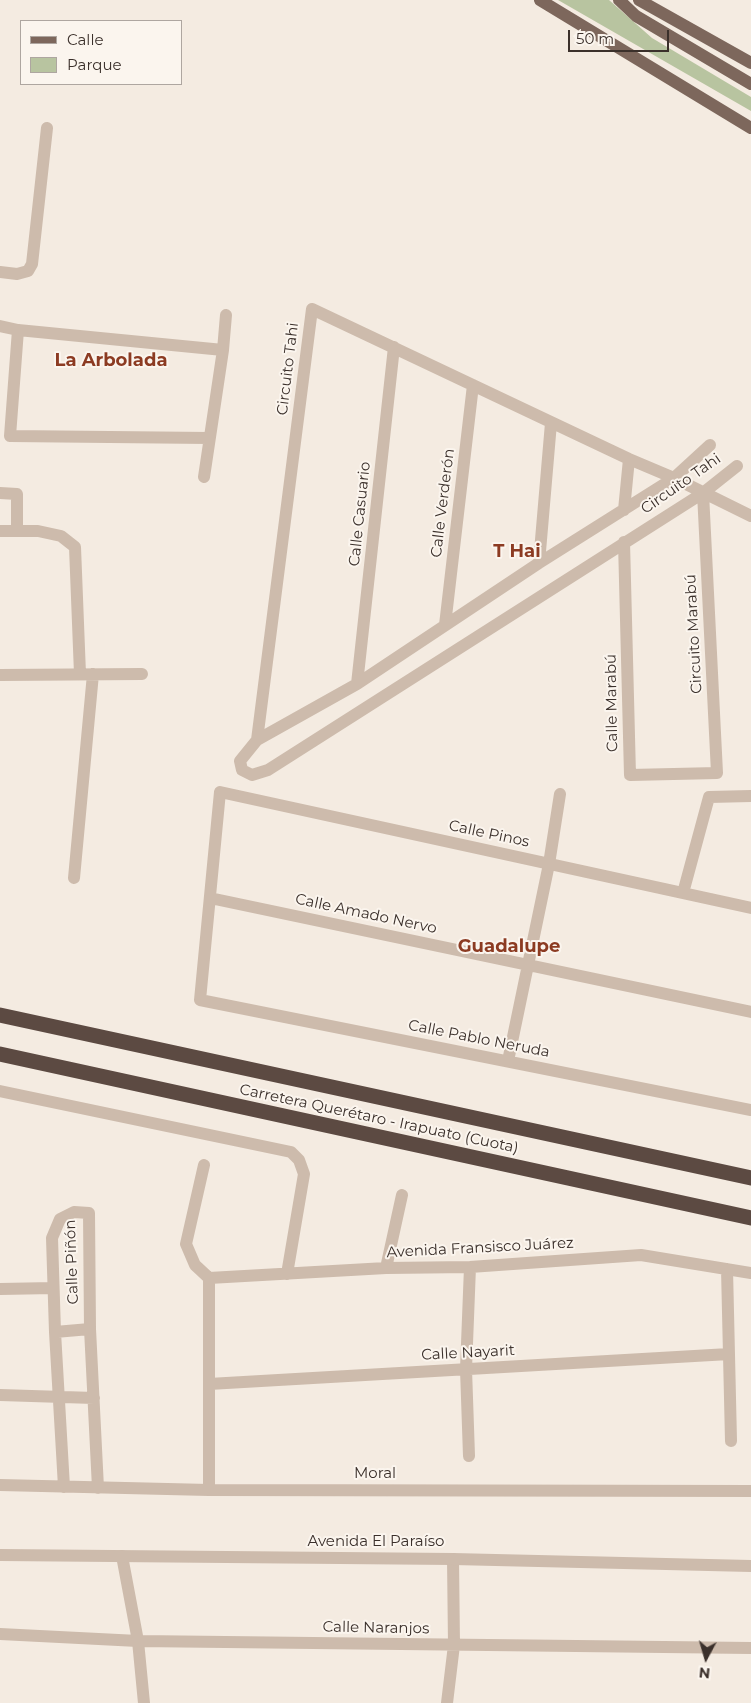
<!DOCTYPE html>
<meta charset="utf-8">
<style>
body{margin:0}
#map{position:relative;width:751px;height:1703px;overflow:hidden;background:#f4ebe1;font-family:Montserrat,sans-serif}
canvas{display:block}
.legend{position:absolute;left:20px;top:20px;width:162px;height:65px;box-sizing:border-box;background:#fbf5ee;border:1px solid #aea6a0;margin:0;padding:6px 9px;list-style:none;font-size:15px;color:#3b302b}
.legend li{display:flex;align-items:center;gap:10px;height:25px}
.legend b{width:25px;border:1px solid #aea6a0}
.north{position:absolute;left:681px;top:1633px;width:50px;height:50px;-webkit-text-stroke:4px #fbf5ee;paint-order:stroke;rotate:186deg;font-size:14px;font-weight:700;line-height:20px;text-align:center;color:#3b302b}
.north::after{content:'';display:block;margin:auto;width:18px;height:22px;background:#3b302b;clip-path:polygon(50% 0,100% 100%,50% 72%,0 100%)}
.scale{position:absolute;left:568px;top:30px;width:101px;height:22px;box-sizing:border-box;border:2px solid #3b302b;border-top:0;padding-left:6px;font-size:15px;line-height:18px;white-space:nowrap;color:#3b302b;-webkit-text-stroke:4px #fbf5ee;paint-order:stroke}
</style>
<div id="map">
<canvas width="751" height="1703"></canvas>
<ul class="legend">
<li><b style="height:6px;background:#7d675c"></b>Calle</li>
<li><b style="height:14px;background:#b8c4a0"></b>Parque</li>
</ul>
<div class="north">N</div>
<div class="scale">50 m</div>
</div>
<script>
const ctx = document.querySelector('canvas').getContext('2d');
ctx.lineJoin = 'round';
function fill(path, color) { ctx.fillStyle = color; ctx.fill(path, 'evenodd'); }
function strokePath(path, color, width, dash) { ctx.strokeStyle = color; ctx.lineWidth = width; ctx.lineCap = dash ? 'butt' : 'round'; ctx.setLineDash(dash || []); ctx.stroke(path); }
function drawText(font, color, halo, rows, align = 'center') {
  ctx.font = font + ' Montserrat,sans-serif'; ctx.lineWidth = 4; ctx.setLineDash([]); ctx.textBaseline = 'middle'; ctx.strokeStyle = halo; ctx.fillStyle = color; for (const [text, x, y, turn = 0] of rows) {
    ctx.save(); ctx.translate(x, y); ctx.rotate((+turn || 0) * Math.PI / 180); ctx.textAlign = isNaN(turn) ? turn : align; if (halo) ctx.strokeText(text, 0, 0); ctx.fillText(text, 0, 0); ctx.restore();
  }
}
fill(new Path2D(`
 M558 0H609L652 38 751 97V111Z`), '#b8c4a0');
strokePath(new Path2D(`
 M0 272 17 274 28 271 32 264 47 128
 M0 326 18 330 223 350
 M18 330 10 436 209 438
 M710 445 674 478 539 563 357 684 257 740 240 761 242 770 252 775 268 770 703 493 737 466
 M204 477 223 350 226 315
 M0 493 17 494V531
 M624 510 629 459
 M0 531H38L61 536 75 547 80 674
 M624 542 630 775 717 773 703 493
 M539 563 551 423
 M445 625 473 385
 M0 675 142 674
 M357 684 394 347
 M257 740 312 309 629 459 674 478 751 516
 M74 878 93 674
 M683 893 709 797 751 796
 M210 898 751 1012
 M751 908 220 792 200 1000 751 1110
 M508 1061 549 864 560 794
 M0 1091 291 1152 299 1160 304 1174 287 1274
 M204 1165 186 1244 195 1265 209 1278
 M386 1268 402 1195
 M727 1269 731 1441
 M209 1278 386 1268 470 1267 641 1255 751 1273
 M209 1278V1490
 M0 1289 53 1288
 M55 1332 90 1329
 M209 1384 729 1354
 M0 1395 94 1398
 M469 1456 466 1369 470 1267
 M0 1485 209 1490 751 1491
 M64 1487 55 1332 52 1238 60 1219 74 1212 89 1213 90 1329 98 1488
 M122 1556 138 1641 144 1703
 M0 1634 138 1641 751 1648
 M447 1703 454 1645 453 1559`), '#cdbbac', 12);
strokePath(new Path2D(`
 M0 1555 453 1559 751 1566`), '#cdbbac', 12);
strokePath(new Path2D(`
 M540 0 751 128
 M619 0 636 16 751 84
 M639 0 751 63`), '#7d675c', 12);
strokePath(new Path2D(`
 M0 1015 751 1178
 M0 1054 751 1218`), '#5c4a42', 15);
drawText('15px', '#3b302b', '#fbf5ee', [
 ["Circuito Tahi",288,369,-83],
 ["Circuito Tahi",681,484,-35],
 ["Calle Verderón",443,503,-83],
 ["Calle Casuario",360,514,-84],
 ["Circuito Marabú",694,634,-93],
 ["Calle Marabú",612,703,-91],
 ["Calle Pinos",489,834,12],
 ["Calle Amado Nervo",366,914,12],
 ["Calle Pablo Neruda",479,1039,11],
 ["Carretera Querétaro - Irapuato (Cuota)",379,1119,12],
 ["Avenida Fransisco Juárez",480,1248,-3],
 ["Calle Piñón",72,1262,-92],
 ["Calle Nayarit",468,1353,-3],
 ["Moral",375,1474],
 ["Avenida El Paraíso",376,1542],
 ["Calle Naranjos",376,1628,1]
]);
drawText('bold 18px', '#8c3b22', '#fbf5ee', [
 ["La Arbolada",111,361],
 ["T Hai",517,552],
 ["Guadalupe",509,947]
]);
</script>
